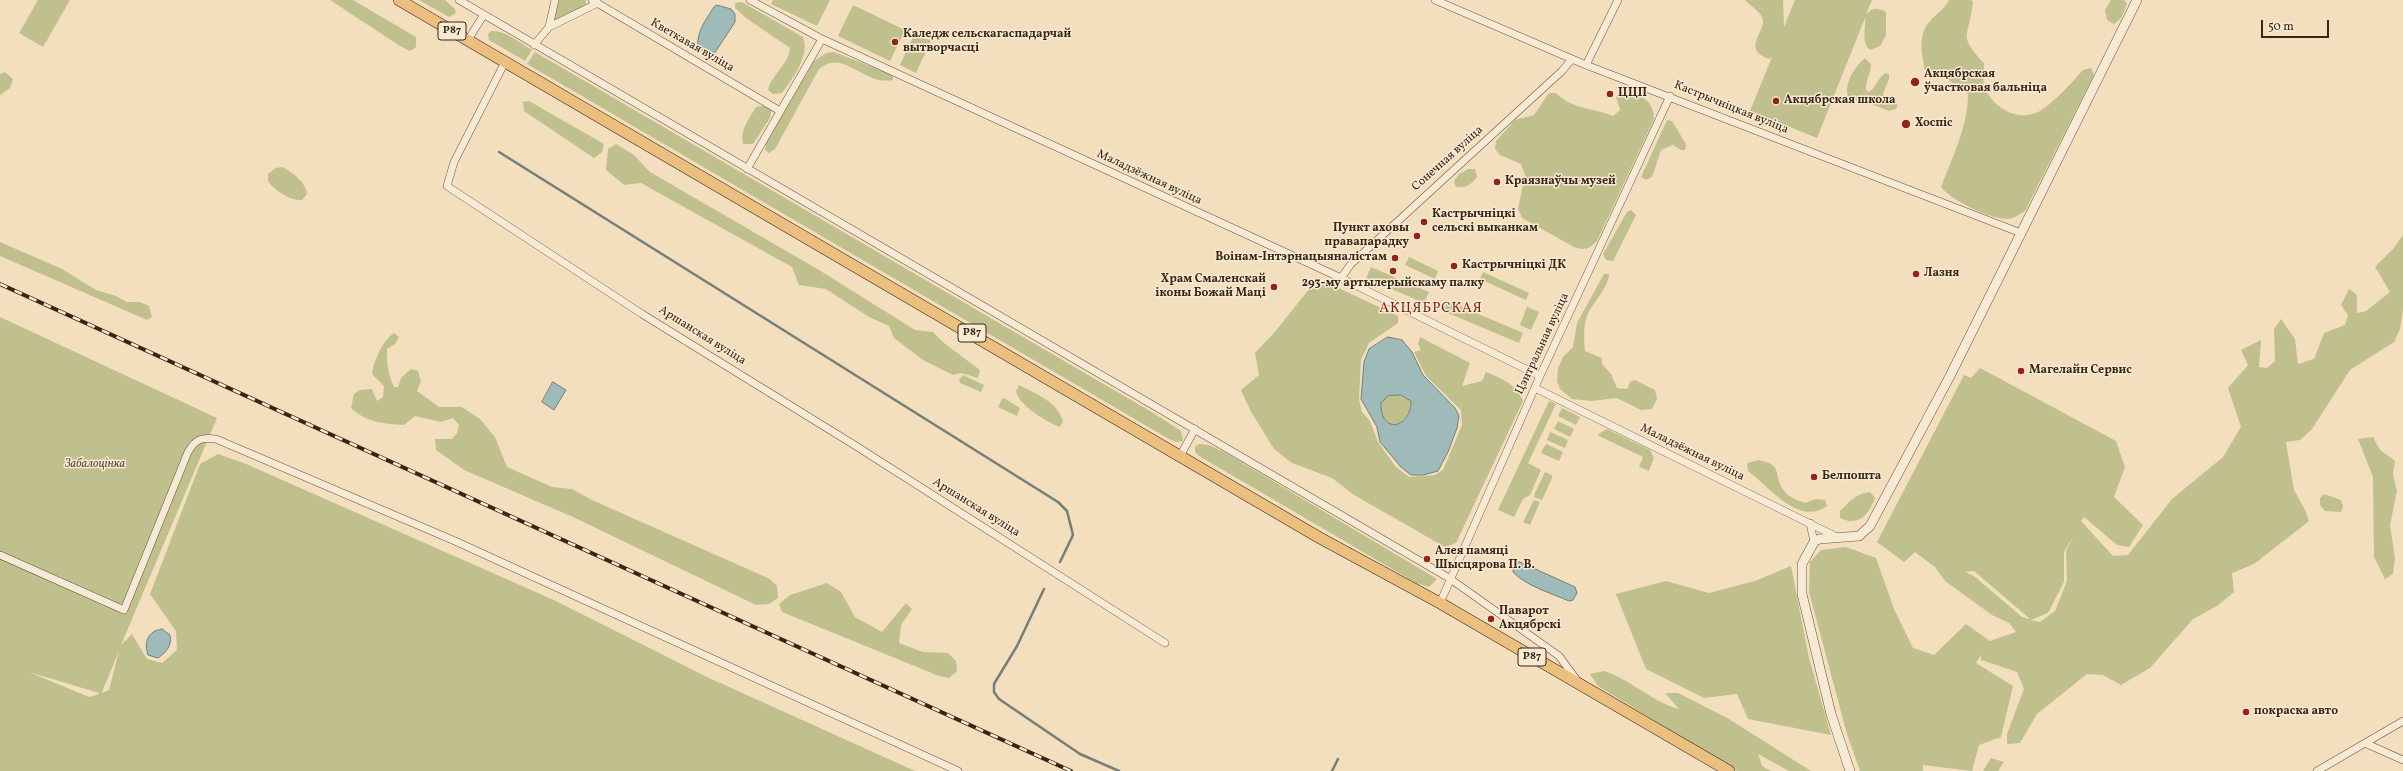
<!DOCTYPE html>
<meta charset="utf-8">
<style>
body{margin:0}
#map{position:relative;width:2403px;height:771px;overflow:hidden;background:#f3debe;font-family:Vollkorn,serif}
canvas{display:block}
.scale{position:absolute;left:2261px;top:20px;width:68px;height:18px;box-sizing:border-box;border:2px solid #392514;border-top:0;padding-left:5px;font-size:12px;line-height:14px;white-space:nowrap;color:#392514;-webkit-text-stroke:3px #f7ead5;paint-order:stroke}
</style>
<div id="map">
<canvas width="2403" height="771"></canvas>
<div class="scale">50 m</div>
</div>
<script>
const ctx = document.querySelector('canvas').getContext('2d');
ctx.lineJoin = 'round';
function fill(path, color) { ctx.fillStyle = color; ctx.fill(path, 'evenodd'); }
function strokePath(path, color, width, dash) { ctx.strokeStyle = color; ctx.lineWidth = width; ctx.lineCap = dash ? 'butt' : 'round'; ctx.setLineDash(dash || []); ctx.stroke(path); }
function drawText(font, color, halo, rows, align = 'center') {
  ctx.font = font + ' Vollkorn,serif'; ctx.lineWidth = 3; ctx.setLineDash([]); ctx.textBaseline = 'middle'; ctx.strokeStyle = halo; ctx.fillStyle = color; for (const [text, x, y, turn = 0] of rows) {
    ctx.save(); ctx.translate(x, y); ctx.rotate((+turn || 0) * Math.PI / 180); ctx.textAlign = isNaN(turn) ? turn : align; if (halo) ctx.strokeText(text, 0, 0); ctx.fillText(text, 0, 0); ctx.restore();
  }
}
fill(new Path2D(`
 M38 0H70L43 47 19 33Z
 M330 0H353L416 37V47L410 51 400 46Z
 M419 0H445L455 9 456 13 449 17Z
 M558 0H586V6L554 21Z
 M773 0H830L817 26 771 4Z
 M1745 0H1783L1784 27 1795 0H1872L1866 14C1873 8 1877 7 1886 12V35L1880 46 1870 50C1861 42 1866 28 1865 18L1817 138 1750 111 1772 57 1769 59C1743 50 1762 35 1763 22 1763 12 1751 7 1745 0Z
 M1949 0H1971L1973 2C1969 38 1957 34 1984 63 1984 70 1982 81 1985 88 1993 108 2019 123 2040 111 2056 101 2070 84 2083 70L2091 68 2094 75 2025 211C2020 214 2013 219 2008 219 1990 219 1952 201 1941 187 1952 158 1968 126 1968 94L1944 77 1933 79 1926 76C1923 59 1916 35 1930 21 1937 13 1944 10 1949 0Z
 M2111 0H2124L2127 4 2121 18 2114 24 2107 20 2105 10Z
 M742 2 803 37C810 56 793 78 782 93L773 94 768 90C772 74 789 64 790 48L746 18 735 8V3Z
 M853 5 905 30 890 61 838 36Z
 M491 31C505 30 520 43 532 50L525 61 489 40 488 34Z
 M915 33 931 41 916 73 900 65Z
 M535 52 1155 414 1181 431 1183 441 1176 442 1169 439 527 64Z
 M834 52 893 75V80C868 85 849 58 830 63 826 64 822 67 819 69L775 149 769 153 765 150 766 143 814 61 826 53Z
 M1865 58 1871 64C1871 74 1865 81 1866 90L1869 92C1877 87 1877 78 1886 73L1889 74V79L1883 94 1886 99 1898 105 1896 109 1889 111C1874 103 1860 104 1848 97 1844 83 1854 68 1865 58Z
 M5 72 13 79 10 88 0 95V74Z
 M1549 93H1556C1572 109 1592 108 1613 116L1620 110 1616 97 1621 93C1639 92 1654 100 1654 119L1597 241C1589 249 1585 251 1574 247L1522 218 1518 209 1525 175 1521 164 1500 155 1495 149 1496 141 1515 120 1534 115Z
 M529 101 604 144 602 152 594 158 524 111 523 102Z
 M767 105 772 109 770 118 753 144H743C740 129 749 119 756 107Z
 M1667 120 1672 121 1686 144 1685 150H1681L1673 145 1661 150 1652 177 1646 180 1641 177Z
 M616 144 634 155 650 172 819 270 915 330 933 332 944 343 980 370 978 378 961 373 953 375 923 360 894 338 889 326 869 317 826 289 799 285 792 267 641 183 624 185 606 170 608 149Z
 M282 167C292 172 306 182 307 194L302 200C290 201 274 190 268 181V174L276 168Z
 M1468 169H1475L1477 177C1471 185 1466 188 1456 187L1454 181 1459 174Z
 M1631 210 1636 215 1613 261 1606 260 1603 254 1627 212Z
 M2403 235V310L2400 329 2394 342 2350 370 2312 429 2300 440 2286 442 2294 490 2305 510 2309 521 2254 564 2232 573 2234 592 2217 606 2193 619 2150 668 2121 685 2103 675 2087 674 2037 714 2020 743 2007 744V734L2024 689 2017 672 1981 660V655L1976 663 2013 686 2001 737 1979 745 1972 771 1923 765V771H1860L1847 734 1809 592 1810 562 1821 550 1846 547 1876 558 1894 609 1913 648 1934 655 1966 624 1990 641 2016 632 2009 623 1992 615 1945 581 1935 567 1915 552 1904 562 1877 542 1964 375 1971 378 1980 368 2116 441 2125 467 2114 497 2143 525 2129 547 2117 545 2084 517 2081 521 2113 556 2128 555 2172 499 2223 457 2241 427 2228 388 2248 365 2241 350 2261 340 2259 367 2267 368 2275 361 2274 329 2281 319 2295 339 2298 364 2314 359 2324 333 2345 325 2348 315 2341 305 2349 289 2357 295V313L2366 311 2390 292 2375 267 2393 249ZM2074 535 2066 551 2067 581 2055 611 2040 622 2031 620 2048 613 2064 582V552ZM1974 571 2029 618V619L2022 617 1974 576 1965 572Z
 M0 242 62 269 96 290 116 296 127 302H140L149 306 152 317 147 320 138 316 0 256Z
 M1409 257 1438 271 1435 279 1405 265Z
 M1371 267 1429 292 1424 303 1366 278Z
 M1483 272 1529 293 1526 300 1480 279Z
 M1604 274H1609C1607 291 1593 301 1587 316 1583 327 1584 340 1585 351L1602 358V364L1611 374 1617 388 1627 389 1630 382 1635 380 1655 390 1657 399 1652 409 1641 410 1617 398 1591 401 1572 399 1560 389 1557 381 1558 368 1563 357 1573 347 1577 323Z
 M1330 284 1398 316V323L1369 343 1361 360 1359 399 1362 412 1370 421 1378 442 1396 467 1409 477 1435 475 1443 470 1462 425 1461 410 1426 376 1414 352 1421 350 1418 344 1420 337 1470 363 1462 386 1482 381 1486 372C1502 379 1517 384 1523 401L1456 543 1445 547 1354 495 1332 478 1292 463 1274 449 1250 410 1241 390 1259 375 1255 353 1274 333 1310 288Z
 M1448 301 1523 333 1519 343 1443 311Z
 M1527 307 1539 312 1531 330 1520 325Z
 M0 317 217 418 121 645 132 634 147 659 162 663 177 650 176 631 150 594 200 464 218 454 246 464 556 601 707 677 915 771H0ZM119 651 109 690 102 693V692ZM29 672 99 693V694L89 697Z
 M394 333 399 337 395 344 387 349C387 363 388 375 394 387H398L401 378 411 369 418 371 421 381 417 391 439 407H462L480 419 495 437 507 467 552 487 572 489 592 500 770 579 777 586 778 598 769 604 756 605 573 517 464 470 436 450 435 439H452L457 433 459 425 453 418 441 422 415 416 404 425C384 424 366 422 351 408L354 394 360 390 372 389 377 401 383 397 384 386 372 374C374 360 383 340 394 333Z
 M963 375 984 385 981 392 960 383 959 380Z
 M1019 385C1036 394 1057 401 1063 421L1060 427C1047 422 1019 406 1016 391Z
 M1401 395 1411 401C1410 429 1380 435 1381 403L1388 396Z
 M1004 398 1020 408 1017 416 998 407 1002 399Z
 M1549 401 1556 404 1528 463 1541 470 1530 495 1523 499 1514 517 1498 510Z
 M1562 408 1580 417 1576 425 1558 416Z
 M1558 421 1574 429 1570 437 1554 429Z
 M1607 429 1650 450 1654 458 1649 471 1639 467 1643 457 1597 435Z
 M1550 432 1568 440 1565 448 1547 440Z
 M2373 437 2380 450 2395 461 2393 474 2397 491 2390 525 2395 558 2393 574 2385 579 2374 557 2373 477 2358 439Z
 M1199 444 1209 445 1226 453 1437 579 1429 587 1416 583 1199 456 1195 452V447Z
 M1546 444 1563 452 1559 461 1541 453Z
 M1759 460C1783 466 1773 471 1782 488 1787 497 1797 500 1805 503L1816 499 1825 500 1827 506C1798 527 1769 486 1748 471L1747 463Z
 M1545 472 1552 475V478L1542 500 1534 497 1535 493Z
 M1870 492 1875 498C1869 515 1858 527 1840 518V511C1849 502 1857 493 1870 492Z
 M2324 494 2341 500 2343 506 2341 512 2325 511 2320 505V498Z
 M1534 500 1540 502 1530 525 1523 522Z
 M1791 566 1809 658 1831 735 1748 719 1737 694 1704 698 1646 669 1616 594 1666 581 1709 593 1755 581Z
 M827 583 841 592 855 617 882 632 906 603 912 609 901 625 899 643 923 652 948 653 956 661 957 671 949 678 939 676 782 612 779 604 790 595Z
 M1604 671C1632 680 1652 702 1679 709L1665 693H1678L1729 719 1811 771H1789L1758 754 1762 766 1771 771H1737L1598 686 1590 674Z
 M1991 758 2004 762 1998 771H1983Z`), '#c0c08e');
const water = new Path2D(`
 M717 5 731 9 735 14V22L714 54 699 49C694 35 707 18 714 7Z
 M1388 337 1402 340 1412 352 1423 375 1455 408 1459 416 1457 428 1448 452 1438 471 1423 475H1411L1401 467 1380 442 1377 427 1361 399 1364 362 1369 349ZM1401 395 1411 401C1411 429 1380 435 1381 403L1388 396Z
 M553 382 566 390 554 410 542 402Z
 M1517 562H1520L1575 587 1577 593 1573 600 1569 601C1551 593 1526 586 1513 572V566Z
 M162 629 170 635C172 646 167 651 158 658L148 655C144 643 147 631 162 629Z`);
fill(water, '#9ebbb9');
strokePath(water, '#767f77', 1);
strokePath(new Path2D(`
 M499 152 1058 502 1067 511 1073 535 1060 562
 M1044 589 1017 646 994 684V692L999 699 1080 754 1119 771
 M1332 771 1338 759`), '#767f77', 2.5);
const minor = new Path2D(`
 M459 0 1449 578 1559 656 1576 679
 M592 0 780 111
 M750 0 822 39 1341 278 1540 376
 M1435 0 1586 65 2021 233
 M549 27 598 3
 M468 40 483 16
 M534 45 549 27 555 0
 M505 62 454 162 447 186 642 314 856 446 1165 643
 M1586 65 1618 0
 M747 169 822 39
 M1341 278 1351 264 1562 71 1572 59
 M1535 388 1839 538
 M1180 456 1195 429
 M1810 523 1814 542
 M0 555 124 610 188 452C196 439 201 437 216 439L455 541 958 771
 M1440 603 1540 376 1670 96
 M2367 744 2403 760
 M2317 771 2403 721`);
const tertiary = new Path2D(`
 M1850 771 1831 714 1802 594V564L1814 542 1819 539 1859 536 1870 526 1950 376 2137 0`);
const primary = new Path2D(`
 M399 0 1320 538 1440 603 1729 771`);
strokePath(minor, '#68533e', 8);
strokePath(tertiary, '#68533e', 10);
strokePath(primary, '#392514', 12);
strokePath(minor, '#f7ead5', 7);
strokePath(tertiary, '#f7ead5', 9);
strokePath(primary, '#eabf7f', 11);
const rail = new Path2D(`
 M0 284 1071 771`);
strokePath(rail, '#392514', 4);
strokePath(rail, '#f7ead5', 2.5, [8]);
for (const [x, y, r, color] of [
 [895,42,4,"#8f2418"],
 [1915,82,5,"#8f2418"],
 [1610,94,4,"#8f2418"],
 [1776,101,4,"#8f2418"],
 [1906,124,5,"#8f2418"],
 [1497,182,4,"#8f2418"],
 [1424,222,4,"#8f2418"],
 [1417,236,4,"#8f2418"],
 [1395,258,4,"#8f2418"],
 [1454,266,4,"#8f2418"],
 [1393,271,4,"#8f2418"],
 [1916,274,4,"#8f2418"],
 [1274,287,4,"#8f2418"],
 [2021,371,4,"#8f2418"],
 [1814,477,4,"#8f2418"],
 [1427,559,4,"#8f2418"],
 [1491,619,4,"#8f2418"],
 [2246,712,4,"#8f2418"]
]) { const dot = new Path2D(); dot.arc(x, y, r, 0, 2 * Math.PI); ctx.fillStyle = color; ctx.fill(dot); strokePath(dot, '#f7ead5', 1.5); }
for (const [x, y, w] of [
 [452,31,28],
 [972,333,28],
 [1532,657,28]
]) { const box = new Path2D(); box.roundRect(x - w / 2, y - 9, w, 18, 3); ctx.fillStyle = '#f7ead5'; ctx.fill(box); strokePath(box, '#392514', 1); }
drawText('bold 11px', '#392514', null, [
 ["Р87",452,31],
 ["Р87",972,333],
 ["Р87",1532,657]
]);
drawText('bold 12px', '#392514', '#f7ead5', [
 ["Каледж сельскагаспадарчай",903,35],
 ["вытворчасці",903,49],
 ["Акцябрская",1924,75],
 ["ўчастковая бальніца",1924,89],
 ["ЦЦП",1618,94],
 ["Акцябрская школа",1784,101],
 ["Хоспіс",1915,124],
 ["Краязнаўчы музей",1505,182],
 ["Кастрычніцкі",1432,215],
 ["сельскі выканкам",1432,229],
 ["Пункт аховы",1409,229,"right"],
 ["правапарадку",1409,243,"right"],
 ["Воінам-Інтэрнацыяналістам",1387,258,"right"],
 ["Кастрычніцкі ДК",1462,266],
 ["Лазня",1924,274],
 ["Храм Смаленскай",1266,280,"right"],
 ["іконы Божай Маці",1266,294,"right"],
 ["293-му артылерыйскаму палку",1393,284,"center"],
 ["Магелайн Сервис",2029,371],
 ["Белпошта",1822,477],
 ["Алея памяці",1435,552],
 ["Шысцярова П. В.",1435,566],
 ["Паварот",1499,612],
 ["Акцябрскі",1499,626],
 ["покраска авто",2254,712]
], 'left');
drawText('12px', '#392514', '#f7ead5', [
 ["Кветкавая вуліца",692,46,30],
 ["Кастрычніцкая вуліца",1731,108,22],
 ["Сонечная вуліца",1448,159,-42],
 ["Маладзёжная вуліца",1149,178,25],
 ["Аршанская вуліца",702,336,32],
 ["Цэнтральная вуліца",1543,344,-65],
 ["Маладзёжная вуліца",1692,453,26],
 ["Аршанская вуліца",976,508,32]
]);
drawText('italic 12px', '#5b4c32', '#f7ead5', [
 ["Забалоцінка",95,465]
]);
ctx.letterSpacing = '1px';
drawText('14px', '#7a1f14', '#f7ead5', [
 ["АКЦЯБРСКАЯ",1431,309]
]);
ctx.letterSpacing = '0px';
</script>
